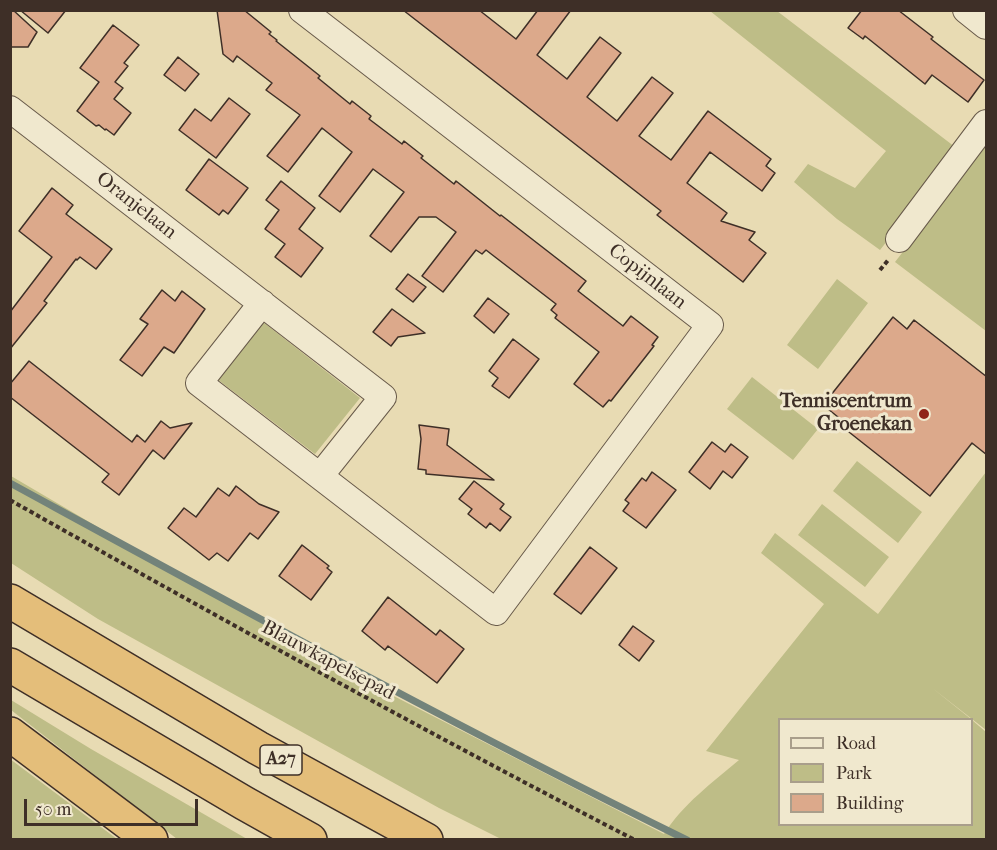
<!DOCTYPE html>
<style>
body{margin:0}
#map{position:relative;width:997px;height:850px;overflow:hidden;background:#e8dbb3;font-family:"IM FELL French Canon",serif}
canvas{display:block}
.frame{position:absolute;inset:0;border:12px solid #3e2f27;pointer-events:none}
.legend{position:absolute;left:778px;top:718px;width:195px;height:108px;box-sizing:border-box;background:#f0e8ce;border:2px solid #a99e8b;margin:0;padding:8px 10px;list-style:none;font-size:18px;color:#3e2f27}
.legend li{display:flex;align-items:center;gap:12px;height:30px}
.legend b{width:30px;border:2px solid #a99e8b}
.scale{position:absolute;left:24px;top:799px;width:174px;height:27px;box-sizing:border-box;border:3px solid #3e2f27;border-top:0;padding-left:8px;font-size:18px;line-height:21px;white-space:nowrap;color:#3e2f27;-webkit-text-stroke:4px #f0e8ce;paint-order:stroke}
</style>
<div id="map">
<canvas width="997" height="850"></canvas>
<div class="frame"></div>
<ul class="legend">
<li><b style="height:8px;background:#f0e8ce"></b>Road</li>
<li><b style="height:16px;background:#bebd87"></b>Park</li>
<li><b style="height:16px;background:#dca98b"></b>Building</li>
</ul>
<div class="scale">50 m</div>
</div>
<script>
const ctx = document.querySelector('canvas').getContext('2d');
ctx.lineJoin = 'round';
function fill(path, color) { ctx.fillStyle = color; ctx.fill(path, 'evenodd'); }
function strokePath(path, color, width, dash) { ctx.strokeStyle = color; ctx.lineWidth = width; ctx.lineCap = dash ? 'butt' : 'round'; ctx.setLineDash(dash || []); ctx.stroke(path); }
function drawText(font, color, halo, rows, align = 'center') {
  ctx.font = font + ' "IM FELL French Canon",serif'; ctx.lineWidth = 6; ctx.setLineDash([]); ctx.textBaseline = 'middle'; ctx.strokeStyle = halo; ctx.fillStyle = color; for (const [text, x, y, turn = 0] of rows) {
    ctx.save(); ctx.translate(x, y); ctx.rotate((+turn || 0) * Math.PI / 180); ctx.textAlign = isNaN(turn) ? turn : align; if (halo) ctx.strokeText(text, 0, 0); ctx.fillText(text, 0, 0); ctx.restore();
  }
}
fill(new Path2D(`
 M710 11H777L959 150 880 250 837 219 794 182 808 164 855 188 886 151Z
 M986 145V331L895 262Z
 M837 279 868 303 818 369 787 345Z
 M263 322 360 398 315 454 217 379Z
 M752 377 818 429 793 460 727 409Z
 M857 461 922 512 898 543 833 491Z
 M986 472V730L931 687 971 719 780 720V824H972V720L986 732V839H501L439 808 98 619 11 563V476L331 664 664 834C683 804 712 783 739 760L706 751 824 604 761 553 775 533 878 614Z
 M822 504 889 557 865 587 798 535Z
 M11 700 91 749 247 839H177L11 710Z
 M10 759 117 839H11Z`), '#bebd87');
strokePath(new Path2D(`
 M10 483C234 605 458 728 687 840`), '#73837a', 7);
const building = new Path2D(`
 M10 10H13L37 32 28 47H10Z
 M20 10H66L48 33Z
 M217 10H244L271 32 269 34 277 40 276 41 320 76 318 78 350 104 352 101 371 116 369 119 402 144 404 141 423 156 421 158 454 184 456 181 500 216 501 215 586 281 578 291 623 326 631 316 658 337 652 345 654 346 611 401 609 400 603 407 574 384 599 352 555 318 557 315 551 310 556 304 486 250 482 254 476 250 443 292 422 276 456 232 436 217H419L391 252 370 236 404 192 373 169 340 212 319 196 352 152 322 128 288 172 267 156 300 115 266 90 272 83 237 56 233 62 223 54Z
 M403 10H479L516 39 538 10H571L537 55 567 79 600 37 621 53 587 97 617 121 652 77 673 93 639 136 671 160 708 111 771 159 766 166 775 173 762 191 710 152 687 183 727 213 721 221 755 232 749 240 766 253 743 282 657 215 661 211Z
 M862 10H898L933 37 931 39 984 80 968 102 932 75 925 84 865 36 863 39 848 28Z
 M113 25 139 45 124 63 128 66 115 82 123 88 114 99 131 113 114 135 106 129 105 130 99 125 96 126 77 111 99 82 80 68Z
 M178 57 199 74 185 91 164 75Z
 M229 98 250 114 216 158 179 130 195 109 211 121Z
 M209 159 248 188 228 214 223 210 219 215 186 190Z
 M281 181 315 208 299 229 323 248 301 277 275 257 285 244 265 229 279 210 266 200Z
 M52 188 73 205 66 214 112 249 96 269 80 257 77 260 76 259 44 301 47 303 10 349V312L52 257 19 231Z
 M408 274 426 287 413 302 396 289Z
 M162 290 175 301 182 291 205 309 174 353 164 347 142 376 120 360 148 324 140 319Z
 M488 298 509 314 494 333 474 316Z
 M392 309 425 333 398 337 391 346 373 332Z
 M893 317 907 329 914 320 987 377V455L972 443 930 496 835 421 838 417 823 405Z
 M513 339 539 359 509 398 492 386 498 378 489 371Z
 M29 361 132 442 137 435 145 442 161 421 170 428 192 423 164 459 153 450 119 495 102 482 109 474 10 397V384Z
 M419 425 449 429 447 445 494 480 426 474V470L418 469 421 439Z
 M712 442 725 452 731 444 748 457 732 478 723 471 710 489 689 472Z
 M652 472 676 490 646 528 623 511 629 503 625 500 642 478 646 481Z
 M474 481 504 504 500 509 511 517 500 531 490 523 486 528 468 514 472 509 459 499Z
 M236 486 259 504 279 512 258 539 250 533 228 561 217 553 209 560 168 528 184 508 196 517 218 488 229 496Z
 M302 545 329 566 327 568 332 572 311 600 279 576Z
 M590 547 617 568 581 614 554 594Z
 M388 597 436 635 440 630 464 649 437 683 388 646 385 650 362 631Z
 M633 626 654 641 639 661 619 645Z`);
fill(building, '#dca98b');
strokePath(building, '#3e2f27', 1.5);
const minor = new Path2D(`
 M966 10 986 26
 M10 109 383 397 320 476
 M899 239 986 123
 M262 303 199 383 496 612 710 325 302 10`);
const motorway = new Path2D(`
 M10 601 258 748 426 840
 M10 665 244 803 310 840
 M10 734 151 840`);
strokePath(minor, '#685a4a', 28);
strokePath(motorway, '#3e2f27', 36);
strokePath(new Path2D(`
 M880 270 889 259
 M10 500C217 617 424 731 635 840`), '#3e2f27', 4, [4.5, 3]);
strokePath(minor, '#f0e8ce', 26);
strokePath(motorway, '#e4be7a', 33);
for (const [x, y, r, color] of [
 [924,414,6,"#8f2418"]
]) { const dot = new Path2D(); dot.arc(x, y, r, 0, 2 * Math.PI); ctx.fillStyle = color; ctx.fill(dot); strokePath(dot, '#f0e8ce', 2); }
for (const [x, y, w] of [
 [281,760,42]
]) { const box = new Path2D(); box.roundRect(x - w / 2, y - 15, w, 30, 4.5); ctx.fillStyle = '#f0e8ce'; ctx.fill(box); strokePath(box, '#3e2f27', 1.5); }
drawText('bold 18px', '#3e2f27', null, [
 ["A27",281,760]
]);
drawText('20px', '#3e2f27', '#f0e8ce', [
 ["Oranjelaan",136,206,38],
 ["Copijnlaan",647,277,38],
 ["Blauwkapelsepad",328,661,28]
]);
drawText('bold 20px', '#3e2f27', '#f0e8ce', [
 ["Tenniscentrum",912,402],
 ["Groenekan",912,425]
], 'right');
</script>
